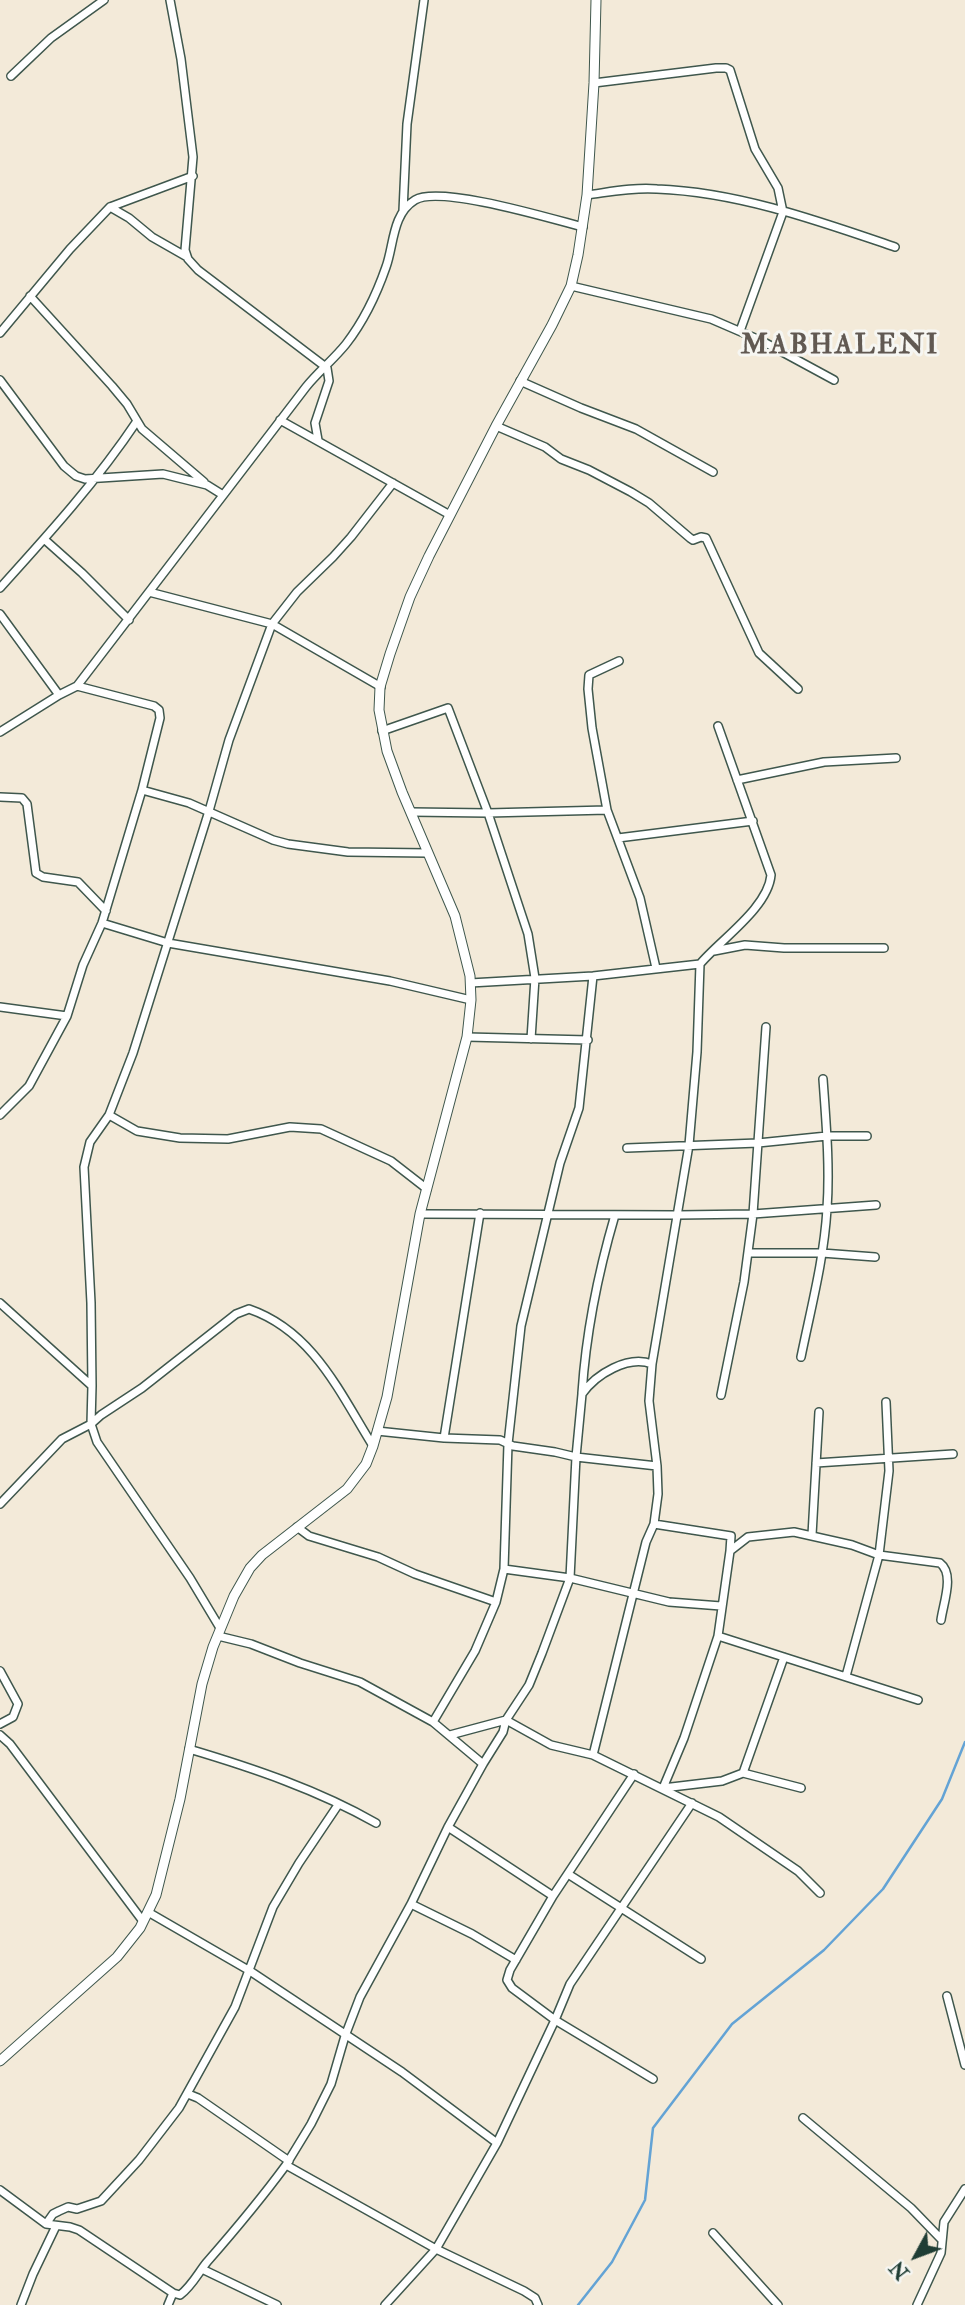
<!DOCTYPE html>
<style>
body{margin:0}
#map{position:relative;width:965px;height:2305px;overflow:hidden;background:#f3ead9;font-family:"IM FELL Double Pica",serif}
canvas{display:block}
.north{position:absolute;left:881px;top:2221px;width:70px;height:70px;-webkit-text-stroke:5px #f6f6f2;paint-order:stroke;rotate:229deg;font-size:19px;font-weight:700;line-height:28px;text-align:center;color:#1f3d34}
.north::after{content:'';display:block;margin:auto;width:24px;height:32px;background:#1f3d34;clip-path:polygon(50% 0,100% 100%,50% 72%,0 100%)}
</style>
<div id="map">
<canvas width="965" height="2305"></canvas>
<div class="north">N</div>
</div>
<script>
const ctx = document.querySelector('canvas').getContext('2d');
ctx.lineJoin = 'round';
function strokePath(path, color, width, dash) { ctx.strokeStyle = color; ctx.lineWidth = width; ctx.lineCap = dash ? 'butt' : 'round'; ctx.setLineDash(dash || []); ctx.stroke(path); }
function drawText(font, color, halo, rows, align = 'center') {
  ctx.font = font + ' "IM FELL Double Pica",serif'; ctx.lineWidth = 6; ctx.setLineDash([]); ctx.textBaseline = 'middle'; ctx.strokeStyle = halo; ctx.fillStyle = color; for (const [text, x, y, turn = 0] of rows) {
    ctx.save(); ctx.translate(x, y); ctx.rotate((+turn || 0) * Math.PI / 180); ctx.textAlign = isNaN(turn) ? turn : align; if (halo) ctx.strokeText(text, 0, 0); ctx.fillText(text, 0, 0); ctx.restore();
  }
}
strokePath(new Path2D(`
 M578 2305 612 2262 645 2200 653 2128 732 2024 824 1950 883 1889 942 1799 965 1742`), '#63a3d5', 2.5);
const minor = new Path2D(`
 M170 0 181 59 193 157 185 250 188 259 198 270 327 368 329 381 315 423 318 440
 M11 76 51 38 104 0
 M594 83 716 68H726L730 70 755 149 778 188 783 212 740 331
 M587 195C610 192 634 187 657 189 738 192 819 221 895 247
 M110 207 129 218 152 237 187 257
 M403 211 407 124 424 0
 M571 286 711 319 762 341 834 380
 M30 296 112 386 127 404 142 429 204 482
 M0 333 70 249 110 207 193 176
 M0 380 64 466 76 476 85 479 163 474 207 485 223 495
 M520 381 581 408 636 429 713 472
 M280 420 450 515
 M496 426 545 447 561 459 589 470 631 492 649 503 690 538 693 540 701 537 706 538 759 653 798 689
 M44 539 82 573 129 620
 M0 588C48 535 97 481 137 421
 M149 592 272 624 381 687
 M0 614 59 695
 M619 661 589 675 588 689 592 728 607 810 640 898 656 968
 M382 731 448 708 488 813 528 934 535 978 531 1039
 M0 732 59 695 77 686 306 387C318 372 334 359 346 344 363 322 377 293 386 267 394 245 392 214 415 200 440 185 552 219 583 227
 M737 780 824 762 896 758
 M142 790 189 803 273 840 288 844 348 852 428 853
 M0 797 22 798 27 804 36 873 43 877 78 882 106 911
 M411 812 488 813 607 810
 M618 838 753 821
 M102 923 168 943 390 981 471 1000
 M714 951 745 945 784 948H884
 M470 983 593 976 700 964C720 940 768 908 771 875L718 726
 M0 1007 67 1016
 M467 1037 588 1040
 M0 1115 29 1086 67 1016 83 965 102 923 142 790 160 718 159 710 154 706 77 686
 M109 1115 137 1131 180 1138 228 1139 290 1127 321 1129 391 1161 427 1189
 M627 1148 758 1143 827 1136H867
 M420 1214 678 1215 753 1214 876 1205
 M748 1253H822L875 1257
 M0 1303 92 1386 91 1424 97 1442 190 1578 220 1628
 M801 1357C811 1308 824 1259 827 1209 830 1166 826 1122 823 1079
 M92 1386 91 1303 84 1167 90 1142 109 1115 133 1053 209 811 229 740 272 624 297 592 333 557 351 537 393 483
 M582 1393C586 1333 598 1273 615 1215
 M721 1395 744 1282 753 1214 766 1027
 M377 1431 444 1438 500 1440 513 1446 555 1452 576 1457 657 1466
 M444 1438 480 1213
 M816 1463 953 1454
 M0 1504 62 1439 91 1424 101 1415 142 1388 236 1314 249 1309C313 1331 340 1393 373 1446
 M654 1524 731 1536 730 1551 748 1537 794 1532 852 1545 879 1555 940 1563C955 1574 943 1604 941 1620
 M297 1527 309 1536 378 1557 415 1574 496 1602
 M812 1535 819 1412
 M730 1551 718 1636 684 1738 663 1788 722 1781 743 1773 801 1788
 M504 1569 570 1578 669 1602 721 1606
 M218 1636 251 1644 300 1663 360 1682 433 1722 483 1764
 M718 1636 918 1700
 M0 1671 18 1704 13 1717 0 1724
 M846 1676 879 1555 889 1471 886 1402
 M433 1722 475 1651 496 1602 504 1569 508 1444 521 1326 560 1163 579 1108 593 976
 M0 1735 10 1744 142 1920
 M450 1735 506 1720 551 1745 593 1755 719 1817 798 1871 820 1893
 M189 1749C253 1768 318 1790 376 1823
 M593 1755 646 1542 654 1524 658 1494 657 1466 649 1401 652 1364 689 1145 697 1052 700 964
 M743 1773 784 1657
 M634 1774 553 1896 510 1970 507 1980 512 1988 555 2020 653 2079
 M448 1827 553 1896
 M568 1874 701 1959
 M411 1904 472 1934 516 1960
 M148 1912 250 1971 402 2072 497 2143
 M947 1996 965 2065
 M188 2094 198 2098 289 2161
 M803 2118 911 2208 942 2240
 M286 2165 311 2124 331 2084 345 2036 360 1997 411 1904 448 1827 483 1764 503 1732 506 1720 529 1685 542 1653 570 1578 576 1457 582 1394C596 1374 628 1355 652 1364
 M0 2190 46 2224 70 2227 79 2230 173 2293 180 2295C192 2286 198 2273 207 2262 235 2230 261 2199 286 2165L436 2249 524 2291 535 2298 538 2305
 M46 2224 53 2214 59 2211 68 2207 77 2209 101 2201 139 2160 179 2108 235 2007 273 1907 299 1863 338 1805
 M713 2233 778 2305
 M202 2269 277 2305
 M21 2305 33 2274 56 2226
 M168 2305 173 2293
 M385 2305 436 2249 497 2143 555 2020 570 1984 692 1803
 M917 2305 941 2253 944 2222 965 2189`);
const tertiary = new Path2D(`
 M0 2061 117 1957 140 1928 156 1895 180 1799 202 1684 213 1647 234 1596 250 1568 262 1555 347 1489 366 1464 373 1446 387 1397 420 1214 467 1037 471 1000 470 976 455 916 402 792 387 751 379 710 380 687 390 654 410 597 429 556 496 426 552 325 571 286 578 255 587 195 594 83 596 0`);
strokePath(minor, '#3f574d', 10);
strokePath(tertiary, '#3f574d', 11);
strokePath(minor, '#fff', 7);
strokePath(tertiary, '#fff', 9);
ctx.letterSpacing = '2px';
drawText('bold 28px', '#615952', '#f6f6f2', [
 ["MABHALENI",840,347]
]);
ctx.letterSpacing = '0px';
</script>
